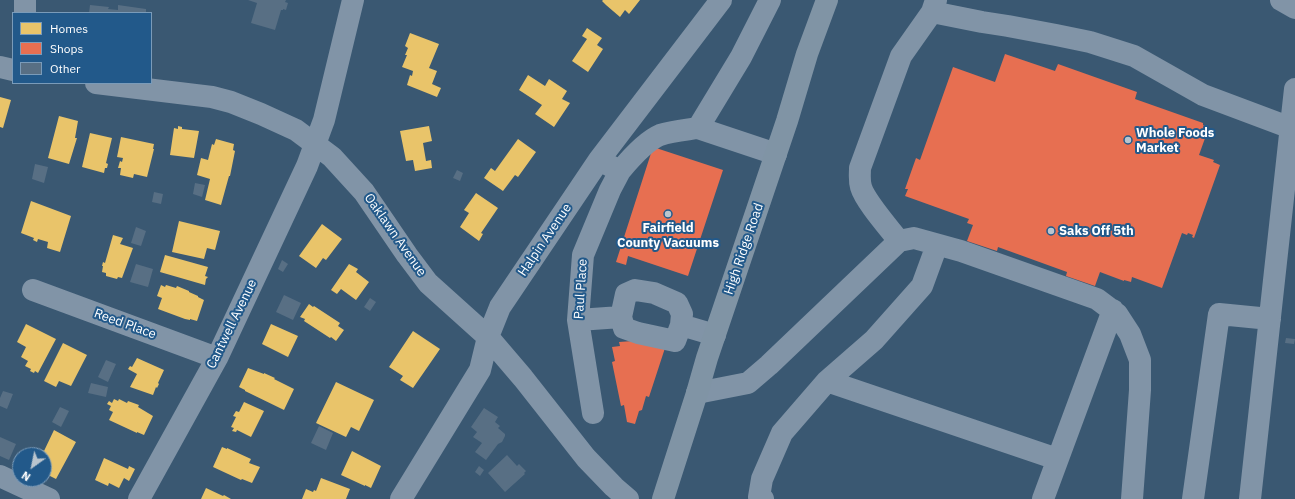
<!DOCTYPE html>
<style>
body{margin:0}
#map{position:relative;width:1295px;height:499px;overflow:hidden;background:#3a5872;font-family:"IBM Plex Sans",sans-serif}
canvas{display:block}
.legend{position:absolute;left:12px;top:12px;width:140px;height:72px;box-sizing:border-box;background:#22598a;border:1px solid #7a9bb9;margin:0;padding:5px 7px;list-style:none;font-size:12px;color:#fff}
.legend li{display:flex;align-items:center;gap:8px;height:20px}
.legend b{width:20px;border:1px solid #7a9bb9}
.north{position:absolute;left:12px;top:447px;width:40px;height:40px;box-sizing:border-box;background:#22598a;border:1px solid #7a9bb9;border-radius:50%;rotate:213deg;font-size:11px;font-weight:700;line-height:16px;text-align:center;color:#fff}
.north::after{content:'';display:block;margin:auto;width:14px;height:18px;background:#bac5ce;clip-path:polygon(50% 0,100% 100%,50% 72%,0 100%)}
</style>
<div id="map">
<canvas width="1295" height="499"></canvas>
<ul class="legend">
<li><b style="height:11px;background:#e9c46a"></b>Homes</li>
<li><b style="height:11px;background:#e76f51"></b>Shops</li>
<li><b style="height:11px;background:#586f84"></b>Other</li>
</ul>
<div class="north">N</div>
</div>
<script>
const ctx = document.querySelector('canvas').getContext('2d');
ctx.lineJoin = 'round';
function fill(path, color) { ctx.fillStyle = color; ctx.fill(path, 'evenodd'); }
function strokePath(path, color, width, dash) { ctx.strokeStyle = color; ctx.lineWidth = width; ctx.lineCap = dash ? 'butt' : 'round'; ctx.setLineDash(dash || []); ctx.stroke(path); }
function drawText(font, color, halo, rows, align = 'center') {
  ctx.font = font + ' "IBM Plex Sans",sans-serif'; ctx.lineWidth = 4; ctx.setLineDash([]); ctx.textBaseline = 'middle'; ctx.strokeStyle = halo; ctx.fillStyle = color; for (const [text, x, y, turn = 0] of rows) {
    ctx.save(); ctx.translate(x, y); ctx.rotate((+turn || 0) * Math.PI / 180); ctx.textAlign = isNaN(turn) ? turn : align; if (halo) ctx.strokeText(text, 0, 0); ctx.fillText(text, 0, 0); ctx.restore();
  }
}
fill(new Path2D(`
 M603 0H640L629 14 625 10 620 17 606 5 602 1Z
 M587 28 602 38 597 45 603 49 588 72 572 61 587 39 582 36Z
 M410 33 439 44 429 68 437 71 432 84 441 88 437 97 407 85 410 75 412 76 413 71 402 67 407 55H405L408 48 405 46Z
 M528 75 545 86 549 79 567 91 562 99 570 103 554 127 535 114 542 105 519 90Z
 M0 97 11 100 3 128 0 127Z
 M59 116 78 121 75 138H77L69 164 48 158Z
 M178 126 182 127V129L199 131 194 158 170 155 174 128 178 129Z
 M429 126 432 141 423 143 426 161 431 160 432 168 415 171 413 160 406 161 400 131Z
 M90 133 112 138 106 163 108 164 107 168H105L104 173 82 167Z
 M121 137 154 144 153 149H154L147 177 134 174 133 178 120 175 121 168H118L120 161 122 162 123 158 117 157Z
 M216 139 234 144 233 150 235 151 230 176H229L221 205 205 200 210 179 197 175 201 158 208 160 212 144 214 145Z
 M518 139 536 152 518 177 515 175 503 191 484 178 491 168 495 171Z
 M476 193 498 208 481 233 483 234 479 241 460 227 469 213 464 210Z
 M31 201 71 216 60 252 47 248 48 242 38 239 37 242 33 240 34 238 21 233Z
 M179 221 220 231 215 250 207 248 204 259 172 252Z
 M322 224 342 239 326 260 323 258 316 268 299 256Z
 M113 235 123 238 120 244 133 248 122 278 118 277 117 279 106 276V273L102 272 103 266H102L103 262 105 263Z
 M165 255 208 267 205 276 208 277 206 279 205 285 160 272Z
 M349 264 358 269 356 272 369 282 356 300 341 289 337 294 331 290Z
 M161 285 165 287 166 285 176 288 177 286 189 291V292L198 296V297L204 300 197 321 190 319V320L185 319 158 309 162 298 157 296Z
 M309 304 313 307 314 306 340 323 338 326 344 330 336 341 331 337 330 338 304 321 305 319 300 317Z
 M26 324 56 339 38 373 35 371 34 373 30 371 31 369 25 366 28 361 21 357 26 347 17 342Z
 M271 324 298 336 288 357 262 344Z
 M413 331 440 349 413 388 400 380 403 376 389 367Z
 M63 343 87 355 71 386 59 381 56 387 44 381Z
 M137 358 164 370 158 383 159 384 157 388 156 387 153 395 130 387 137 374 128 369 130 366 132 367Z
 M248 368 264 374V373L275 378 274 379 294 389 284 410 245 391V390L239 387Z
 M336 382 374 400 359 431 351 427 346 437 316 423Z
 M114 399 118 401 119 399 127 403 128 401 139 405 138 407 153 416 144 435 137 432V433L109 420 113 412 109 410 111 406 107 404 109 401 112 403Z
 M244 402 264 411 251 437 237 430 236 432 232 431 234 428 231 427 236 417 233 416 236 411 239 412Z
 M54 430 76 442 56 479 44 473V455L40 454 43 450 44 451Z
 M222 447 227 449V448L251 459 249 463 260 467 252 483 242 479 241 480 213 467Z
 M352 451 381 466 371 488 365 485V486L341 475Z
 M104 458 128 469 129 466 135 469 129 481 124 478 119 488 109 483 108 486 95 480Z
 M321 478 350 489 346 499H302L306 489 313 492 314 490 316 491Z
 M206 488 223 496 224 495 231 499H201Z`), '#e9c46a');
fill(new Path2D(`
 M1005 54 1055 71 1058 64 1137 92 1135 99 1203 123V125L1209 127 1199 155 1214 160 1213 162 1220 165 1194 238 1192 237 1193 235 1188 233 1187 235 1182 233 1162 288 1132 277 1131 282 1124 280V281L1100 272 1095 286 1066 276 1067 272 998 247 997 251 967 241 973 225 967 223 969 219 905 196 908 189H905L916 158 920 160 953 67 995 82Z
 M653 147 723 170 688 276 628 256 626 265 616 262Z
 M633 341 665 348 649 397 646 396 642 410 639 411 635 424 627 422 624 405 621 406 612 362 615 361 612 347 620 346 619 342Z`), '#e76f51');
fill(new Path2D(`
 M248 0H286L285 2 288 3 286 10 283 9V10H281L275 30 251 23 257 3Z
 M90 5 109 7 108 9 118 10V5L146 9V13H89Z
 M35 164 48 167 44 183 32 179Z
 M457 170 463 173 460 181 453 178Z
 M195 183 205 185 202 197 193 194Z
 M154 192 163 194 161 204 152 202Z
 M136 227 146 231 141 246 131 243Z
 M282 260 288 264 283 272 278 269Z
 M136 264 153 269 148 287 130 282Z
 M284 295 301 303 293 320 276 312Z
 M370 298 376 302 370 311 364 307Z
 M1286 338 1295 339 1294 344 1285 343Z
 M106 360 116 364 108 382 98 377Z
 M91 383 108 387 106 397 88 393Z
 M3 391 13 394 7 409 0 406V398Z
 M60 407 69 411 61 427 52 422Z
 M484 408 498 417 495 422 500 426 498 428 505 434V436L502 442 498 444 486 460 475 452 482 443 473 437 477 432 471 427Z
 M319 426 333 433 326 450 311 443Z
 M0 437 16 444 9 460 0 456Z
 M507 455 517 466 519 464 526 471 524 473 525 474 505 492 488 473Z
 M479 466 484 470 480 476 475 472Z`), '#586f84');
strokePath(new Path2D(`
 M770 0 741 57 698 128 776 154
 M1281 0 1295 8
 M932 12 982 22 1008 26 1056 35 1090 42 1134 56 1203 95 1291 128
 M25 13V0
 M0 67 13 70
 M96 83 212 97 231 102 261 114 296 130 332 157 364 192 407 255 428 283 488 337 523 378 586 458 614 487 628 499
 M620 171C630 159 646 141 660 135 672 131 685 130 698 128
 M899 241C889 228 865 201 861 187 859 180 860 174 860 168L901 56 932 12 936 0
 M33 290 217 358
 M635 290 654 293 677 303 682 314 681 325 675 341 638 333 624 328 621 317 626 294Z
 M578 320 621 317
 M681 325 715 335
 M827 381 1057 459
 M697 393 748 383 769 365 899 241 914 238 961 251 1097 299 1117 314 1130 334 1140 360V390L1132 499
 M593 413 578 320 583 255 610 190 620 171 599 160
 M0 476 49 499
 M139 499 217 358 307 166 324 120 353 0
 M401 499 480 370 488 337 500 307 599 160 721 0
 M763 499 759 497 762 479 782 433 827 381 874 340 922 286 937 245
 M1043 499 1113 310
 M1193 499 1219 314 1270 319
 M1250 499 1295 89`), '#8194a7', 22);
strokePath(new Path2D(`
 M663 499 697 393 707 358 787 121 807 54 827 0`), '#8094a5', 22);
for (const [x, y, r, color] of [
 [1128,140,4,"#bac5ce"],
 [668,214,4,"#bac5ce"],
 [1051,231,4,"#bac5ce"]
]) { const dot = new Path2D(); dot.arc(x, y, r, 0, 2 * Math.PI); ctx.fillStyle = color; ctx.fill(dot); strokePath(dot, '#22598a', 1.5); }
drawText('bold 13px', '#fff', '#22598a', [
 ["Whole Foods",1136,133],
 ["Market",1136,148],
 ["Fairfield",668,228,"center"],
 ["County Vacuums",668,243,"center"],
 ["Saks Off 5th",1059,231]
], 'left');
drawText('13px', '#fff', '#22598a', [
 ["Oaklawn Avenue",395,235,55],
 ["Halpin Avenue",545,240,-56],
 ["High Ridge Road",744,249,-71],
 ["Paul Place",581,289,-86],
 ["Reed Place",125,324,20],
 ["Cantwell Avenue",232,324,-64]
]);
</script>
